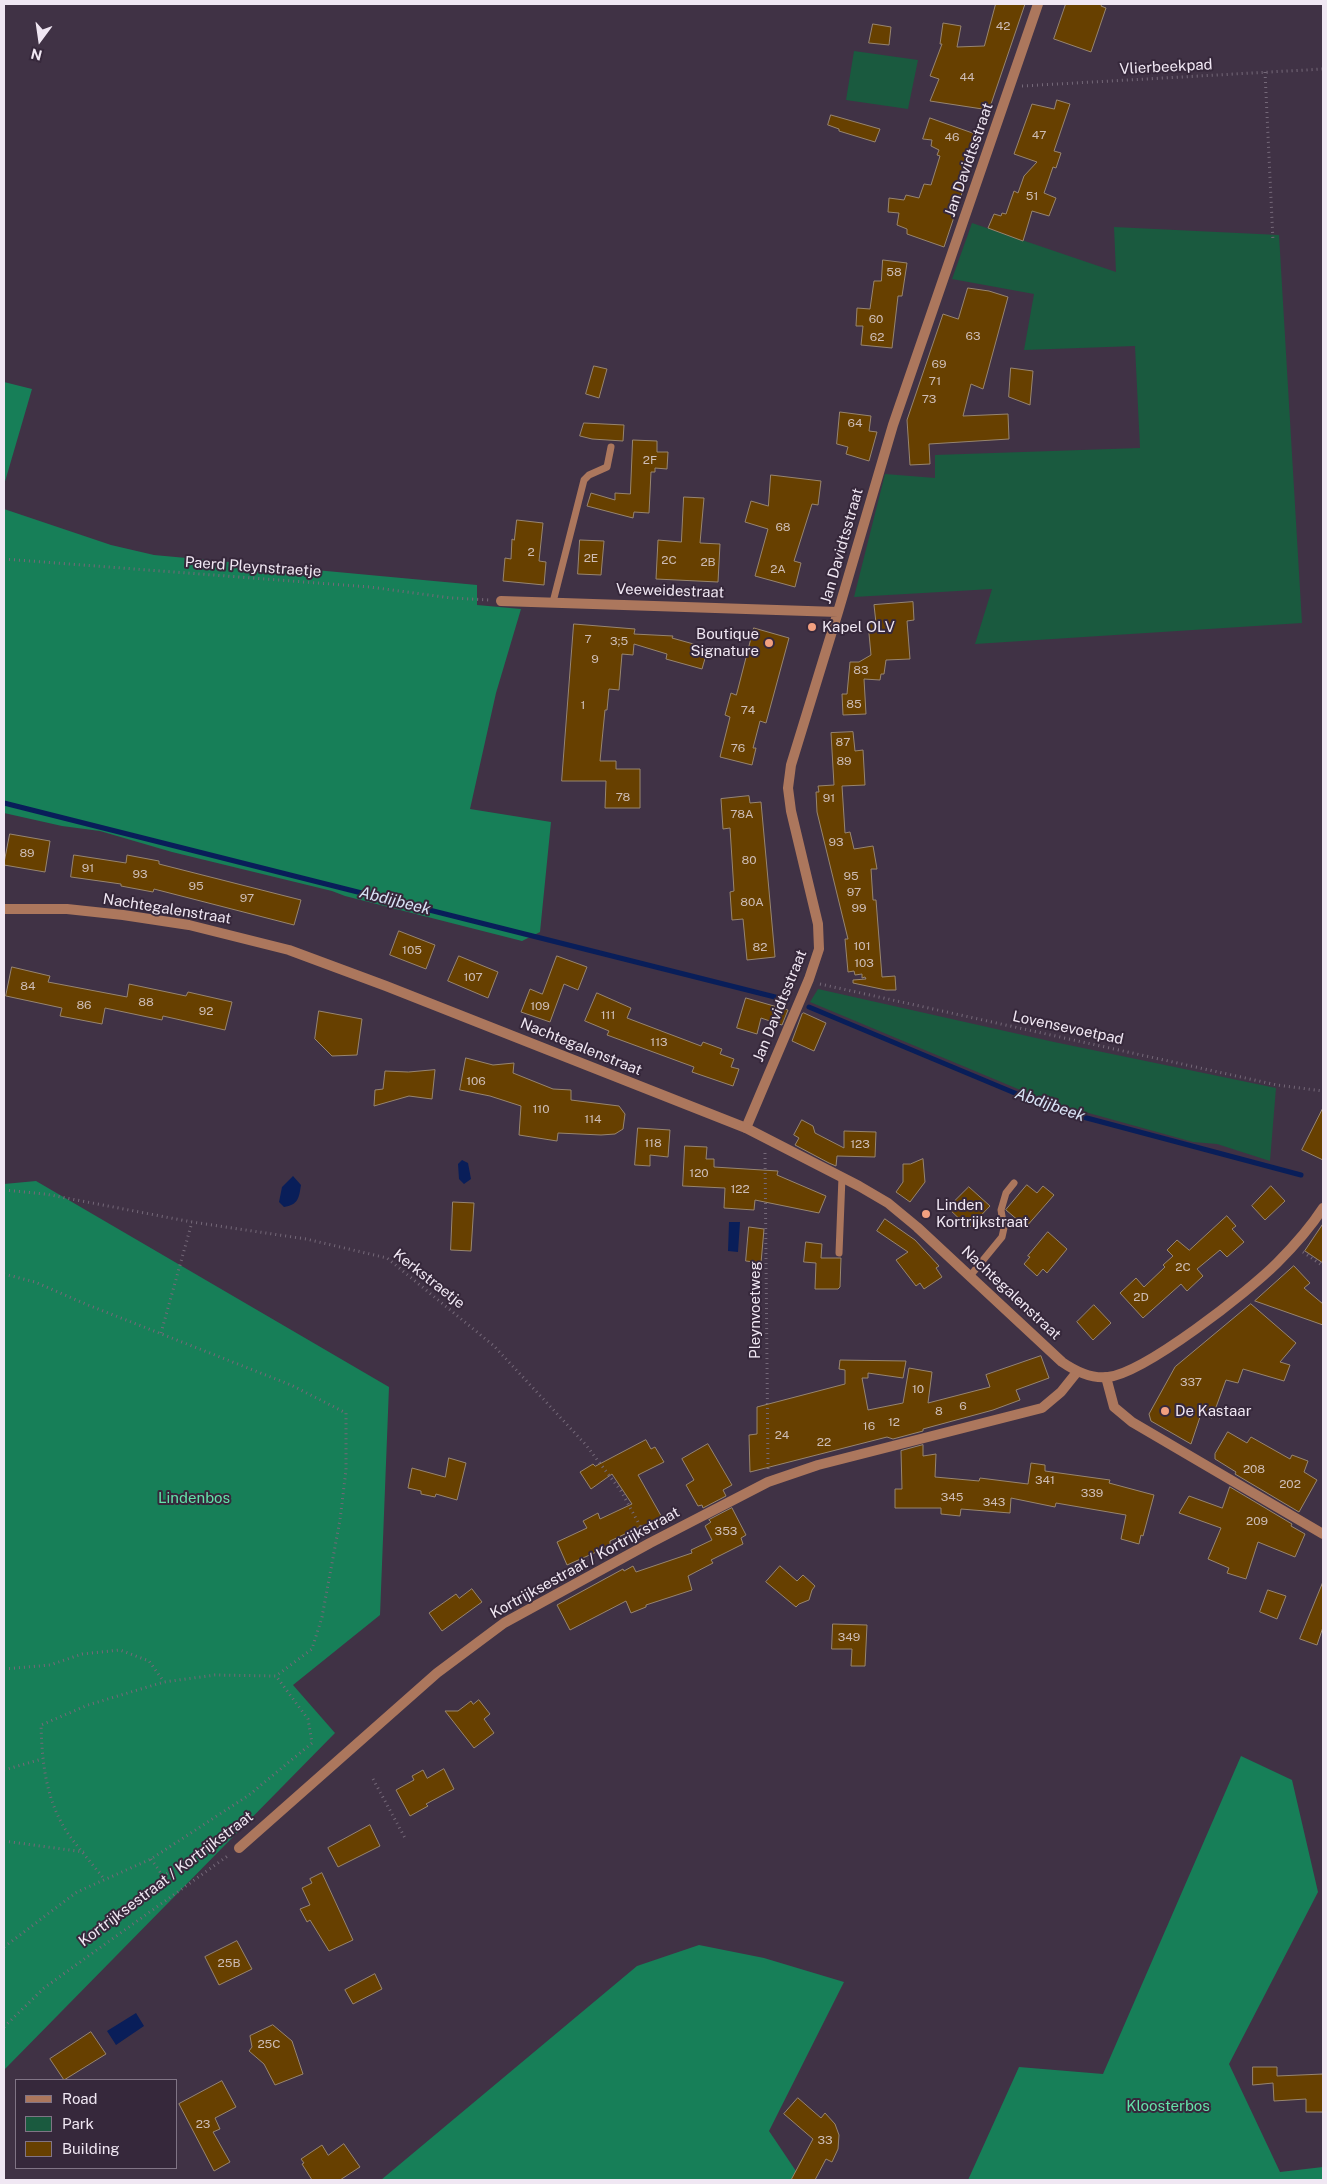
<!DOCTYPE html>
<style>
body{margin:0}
#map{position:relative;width:1327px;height:2184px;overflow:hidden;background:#403245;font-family:"Public Sans",sans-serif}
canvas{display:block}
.frame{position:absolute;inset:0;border:5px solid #f0e7f3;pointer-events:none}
.legend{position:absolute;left:15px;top:2079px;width:162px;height:90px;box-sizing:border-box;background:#36283b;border:1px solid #807485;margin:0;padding:6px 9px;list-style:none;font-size:15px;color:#f0e7f3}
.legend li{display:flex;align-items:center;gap:10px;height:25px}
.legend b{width:25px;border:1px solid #807485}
.north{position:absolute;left:15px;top:15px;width:50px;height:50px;-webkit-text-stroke:4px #36283b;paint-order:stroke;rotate:194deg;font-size:14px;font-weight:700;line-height:20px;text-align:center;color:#f0e7f3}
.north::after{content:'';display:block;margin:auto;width:18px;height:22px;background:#f0e7f3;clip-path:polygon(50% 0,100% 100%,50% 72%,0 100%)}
</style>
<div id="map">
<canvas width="1327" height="2184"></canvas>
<div class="frame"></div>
<ul class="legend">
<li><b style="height:6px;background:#ac775d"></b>Road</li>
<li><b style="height:14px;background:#1a5a3f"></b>Park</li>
<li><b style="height:14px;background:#674000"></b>Building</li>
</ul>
<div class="north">N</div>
</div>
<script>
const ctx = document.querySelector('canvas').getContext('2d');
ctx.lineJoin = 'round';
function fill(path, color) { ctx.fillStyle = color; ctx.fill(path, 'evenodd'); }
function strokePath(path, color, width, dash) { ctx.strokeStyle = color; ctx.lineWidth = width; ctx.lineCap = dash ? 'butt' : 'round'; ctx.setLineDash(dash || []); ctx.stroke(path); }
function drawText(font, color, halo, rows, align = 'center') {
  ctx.font = font + ' "Public Sans",sans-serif'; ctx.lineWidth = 4; ctx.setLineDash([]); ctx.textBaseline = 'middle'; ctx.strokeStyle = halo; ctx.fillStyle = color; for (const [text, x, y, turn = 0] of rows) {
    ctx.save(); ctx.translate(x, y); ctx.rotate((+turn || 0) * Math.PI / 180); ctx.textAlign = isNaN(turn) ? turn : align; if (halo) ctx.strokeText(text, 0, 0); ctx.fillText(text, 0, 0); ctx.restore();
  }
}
fill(new Path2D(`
 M854 51 918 60 908 109 846 100Z
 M972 223 1116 272 1114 227 1279 235 1302 623 975 644 992 589 854 597 885 474 935 478V455L1140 448 1135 346 1024 350 1034 294 952 279Z
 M818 989 1054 1042 1276 1088 1270 1161 1217 1144 1193 1142 1049 1102 810 1002Z`), '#1a5a3f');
fill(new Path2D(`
 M4 382 32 389 4 485Z
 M4 509 111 545 154 555 477 585V605L521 609 496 693 470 809 551 822 540 932 522 941 345 896 332 891 172 852 100 831 62 826 4 813Z
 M36 1181 389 1387 380 1615 293 1685 335 1733 4 2070V1184Z
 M1241 1756 1292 1780 1318 1892 1229 2064 1280 2172 1323 2167V2180H968L1019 2067 1103 2074Z
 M699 1945 764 1958 844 1982 769 2131 802 2180H381L637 1966Z`), '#177f58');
fill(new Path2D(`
 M462 1160 468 1163 471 1179 464 1184 459 1179 458 1164Z
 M293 1176 301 1185C299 1198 298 1205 284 1207L279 1202 282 1187Z
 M729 1222H740L738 1252 728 1251Z
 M136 2013 144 2026 116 2045 107 2031Z`), '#091e59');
strokePath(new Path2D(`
 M4 803 787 1000
 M809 1007 1053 1109 1301 1175`), '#091e59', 5);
const building = new Path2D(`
 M996 4H1025L989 110 930 101 939 79 930 76 942 44H940L943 23 961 26 957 47 984 46Z
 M1066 4H1102L1101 6 1106 8 1091 52 1054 39Z
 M873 24 891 27 889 45 869 43Z
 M1057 100 1070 104 1054 151 1061 153 1056 168 1053 167 1044 193 1056 198 1049 216 1032 211 1023 241 988 228 994 214 1001 216 1002 213 1006 214 1014 191 1018 193 1024 176 1037 162 1014 154 1032 104 1054 109Z
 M831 115 880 129 875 142 839 131V129L828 125Z
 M930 118 981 136 944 247 907 234V229L897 225 899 213 888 212 889 198 904 200 906 195 919 198 924 184 931 185 940 156 937 155 939 150 931 146 932 140 923 139Z
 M883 260 907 263 902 296H898L892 348 861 345 863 326H856L857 308 870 309 874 281H881Z
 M968 288 989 291 1008 297 983 389 971 384 963 416 1008 414 1009 439 929 444 930 464 910 465 907 420 943 314 958 319Z
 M594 366 607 369 599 398 586 394Z
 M1011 368 1033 371 1030 405 1009 397Z
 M840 412 871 416 869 431 877 432 869 461 846 454 848 447 837 444Z
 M584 423 624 425 623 441 592 439 580 436Z
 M633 440 657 441V452H668L667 469 655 468V472H651L649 513 634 512 633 518 587 506 591 493 615 500V493L630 494Z
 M771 475 821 481 818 505 812 504 794 561 801 563 795 587 755 576 768 529 745 522 751 501 768 506Z
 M684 497 704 498 700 543 720 544 718 582 656 579 658 540 681 542Z
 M517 520 543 523 539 561 546 562 544 585 503 581 505 558 511 559 512 539 514 540Z
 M580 540 604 541 601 575 578 574Z
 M913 602 914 620 907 621 910 659 886 660 884 674H881L880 680 864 679 866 714 843 715 842 694H847L850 662H859L871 655 868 623H876L874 605Z
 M574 624 635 629 634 634 673 636 672 638 708 648 702 669 666 659 667 654 634 644 633 655 622 654 619 690 609 689 607 710H605L600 761H616V769H640V808H605L606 781H562Z
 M754 628 789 638 766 723 760 721 753 748H756L752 765 720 757 730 717 725 715 731 693 736 695Z
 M853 732 855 751 863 750 865 785 842 786 845 833 850 832 854 849 873 846 877 869H871L873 900H876L882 977 895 976 896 990H886L853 983V980L866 979 865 977 862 978V974L855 975 854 971 848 972 845 939H848L817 812 816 792H819L818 786 834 785 831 733Z
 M749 796 750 803 761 802 775 957 747 960 743 919 732 920 730 892 734 891 730 828 723 829 721 799Z
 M10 834 50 841 45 872 4 865Z
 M74 855 126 863 127 855 159 861V864L301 900 294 925 154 889 153 892 121 886V884L71 877Z
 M399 931 435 945 426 969 390 955Z
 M459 956 498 972 488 998 448 981Z
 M557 956 587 967 578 990 564 984 550 1022 521 1012 530 989 542 994Z
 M12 967 50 976 48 982 127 997 129 984 186 996 188 992 232 1002 225 1030 163 1016 162 1020 105 1008 102 1024 60 1016 62 1008 6 996Z
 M597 993 631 1008 627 1018 701 1046 703 1042 722 1049 720 1054 734 1059 731 1067 739 1069 733 1086 692 1072 694 1067 607 1035 609 1031 585 1021Z
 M746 998 788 1010 782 1025 761 1018 757 1034 737 1028Z
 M319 1011 362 1019 357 1055 332 1056 315 1039Z
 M804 1013 826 1023 814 1051 792 1041 802 1014Z
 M466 1058 493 1065 514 1063 513 1073 553 1089 571 1090V1100L619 1106 625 1114 623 1129 615 1134 601 1135 558 1133 557 1141 519 1135 521 1106 490 1096 460 1090Z
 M435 1070 432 1099 409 1096 374 1106 375 1090 383 1089 385 1071 408 1072Z
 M1323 1108V1160L1302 1150Z
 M802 1120 813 1126 815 1133 844 1148V1131L876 1132 875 1157 837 1156 836 1166 829 1163 795 1145 799 1138 794 1135Z
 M638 1128 670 1130 668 1157 650 1155V1166L635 1165Z
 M685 1146 707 1147 706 1159H714V1167L778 1171 777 1175 826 1196 819 1213 755 1200 754 1210 724 1208 725 1188 683 1186Z
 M923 1159 925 1182 910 1202 896 1192 903 1182V1164H910Z
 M1027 1185 1037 1193 1043 1186 1054 1195 1026 1227 1006 1210Z
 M1271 1186 1285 1201 1265 1220 1252 1206Z
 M969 1187 990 1206 969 1228 948 1208Z
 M453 1202 474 1203 471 1251 451 1250Z
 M1227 1216 1236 1226 1232 1229 1244 1242 1227 1257 1220 1250 1197 1269 1203 1276 1187 1291 1181 1284 1143 1318 1120 1293 1136 1278 1144 1287 1165 1267 1163 1265 1173 1256 1167 1250 1177 1240 1189 1250Z
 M885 1219 915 1240 939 1266 936 1268 942 1277 924 1289 920 1283 916 1286 896 1260 908 1252 877 1231Z
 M1323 1224V1263L1305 1251Z
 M749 1227 764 1229 761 1263 746 1261Z
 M1048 1232 1067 1249 1047 1273 1043 1269 1037 1276 1024 1264 1030 1257 1028 1256Z
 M806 1242 822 1244 821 1258H841L840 1287 838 1289H815L816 1263 804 1262Z
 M1294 1266 1310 1283 1304 1288 1323 1304V1325L1255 1301Z
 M1251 1304 1296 1343 1280 1362 1290 1365 1284 1381 1243 1369 1238 1383 1226 1380 1212 1418 1201 1414 1191 1444 1151 1421 1149 1414 1175 1367Z
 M1094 1305 1111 1323 1093 1340 1077 1322Z
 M1041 1356 1049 1378 1016 1390 1020 1400 993 1410 923 1429V1431L893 1439 887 1437 750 1472 749 1435 757 1434V1407L845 1384V1370L839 1369 840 1360 906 1361 903 1378 868 1373V1378H862L868 1410 903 1403 909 1368 932 1372 928 1403 990 1387 986 1375Z
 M1228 1432 1247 1443 1251 1437 1290 1459 1292 1455 1308 1461 1304 1472 1317 1480 1299 1512 1235 1474 1236 1472 1215 1459V1454Z
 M646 1440 651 1449 655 1447 664 1462 638 1475 664 1521 647 1530 644 1525 610 1541V1546L567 1565 557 1542 587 1528 583 1521 598 1513 600 1519 632 1504 612 1474 591 1489 580 1472 593 1464 595 1466Z
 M708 1444 732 1485 723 1490 726 1496 703 1508 702 1505 698 1506 686 1485 694 1480 682 1459Z
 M923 1445V1456L936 1454 935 1477 979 1481 980 1478 1028 1484 1031 1463 1045 1465V1471L1110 1480 1109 1483 1154 1495 1143 1536 1141 1535 1139 1544 1121 1539 1126 1515 1056 1503 1055 1507 1011 1498 1010 1513 961 1509 960 1516 941 1514V1508H895V1489H902L901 1451Z
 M449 1458 466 1463 457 1500 436 1494 435 1497 421 1494V1491L408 1488 412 1468 445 1477Z
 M1230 1487 1292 1524 1291 1526 1305 1534 1295 1557 1258 1542 1246 1579 1227 1573 1229 1568 1208 1559 1221 1528 1179 1513 1189 1496 1222 1508Z
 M732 1508 746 1535 741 1538 743 1544 711 1560 713 1563 688 1576 692 1590 646 1605V1607L631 1613 626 1601 570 1630 557 1605 623 1569 624 1571 633 1566 636 1572 692 1553 691 1550 712 1540 705 1526 711 1522 709 1520Z
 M780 1566 797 1581 803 1575 815 1586 812 1590 809 1600 799 1604 796 1607 766 1582Z
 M1323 1582V1627L1317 1645 1300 1639Z
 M472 1589 482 1602 442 1631 429 1613 456 1594 459 1598Z
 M1268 1590 1286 1596 1277 1619 1260 1612Z
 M833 1624 867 1625 865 1666H851L852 1649H832Z
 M479 1700 490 1714 484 1719 494 1733 474 1748 445 1711H458L471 1701 473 1704Z
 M444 1769 454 1789 426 1804 428 1806 410 1816 396 1790 414 1780 412 1776 423 1770 427 1778Z
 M370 1825 380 1846 338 1867 328 1848Z
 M322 1873 353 1940 329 1951 310 1920 307 1922 300 1909 310 1905 302 1888 312 1883 310 1879Z
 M237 1941 252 1969 219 1985 205 1957Z
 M375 1974 382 1989 353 2004 345 1990Z
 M273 2025 292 2041 303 2074 275 2085 264 2064 249 2051 252 2047 250 2036Z
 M91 2032 106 2054 64 2080 50 2059Z
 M1253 2067H1277V2076L1323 2074V2112H1306V2099L1274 2101 1273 2083 1253 2085Z
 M222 2081 236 2107 215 2118 220 2129 213 2132 230 2162 214 2171 179 2104Z
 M798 2098 821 2118 825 2113 835 2124 839 2135 838 2149 832 2162 826 2159 815 2180H791L813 2139 784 2114Z
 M344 2144 360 2167 340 2180H312L302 2164 304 2163 301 2159 322 2145 328 2155Z`);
fill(building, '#674000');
strokePath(building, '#97856f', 1);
strokePath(new Path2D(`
 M1265 72 1273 241
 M1022 86 1323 69
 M4 559 370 587 451 598 490 600
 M820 984 1277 1085 1323 1091
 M765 1153 768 1469
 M4 1190 45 1194 192 1222 306 1239 387 1258 494 1346 586 1445 621 1491 644 1533
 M1303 1252 1323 1266
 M4 1274 35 1282 88 1305 291 1385 346 1413V1470L340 1520 322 1617 312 1649 276 1676 215 1675 164 1682 88 1705 41 1725C42 1763 46 1802 69 1835 80 1850 93 1865 105 1880
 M161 1333 192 1222
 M4 1669 50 1665 82 1654 120 1650 149 1661 164 1682
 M4 1770 42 1759
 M373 1779 405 1838
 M4 1841 84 1852
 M151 1859 163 1876 228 1834 231 1838
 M4 1947 77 1892 151 1859 249 1795 312 1743 308 1719 276 1676
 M4 2027 44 1988 229 1855`), '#756979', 3, [1, 4]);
strokePath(new Path2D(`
 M553 602 584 480 589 475 607 467 611 447
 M839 1253 842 1177
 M970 1276 1002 1237 1004 1228 1001 1210 1006 1193 1014 1183`), '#ac775d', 7);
strokePath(new Path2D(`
 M501 601 838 612
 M746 1128 809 979 819 949 818 924 791 811 788 788 791 765 838 612 893 425 1038 4
 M1106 1377 1114 1407 1132 1422 1323 1534
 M239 1848 437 1673 504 1623 650 1543 768 1482 818 1465 1042 1408 1061 1392 1077 1372`), '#ac775d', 10);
strokePath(new Path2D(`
 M4 909H67L123 915 189 925 289 950 386 986 746 1128 859 1186 888 1203 917 1227 1062 1362C1075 1371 1091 1379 1108 1377 1145 1373 1249 1291 1277 1263 1294 1246 1310 1228 1323 1208`), '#ac775d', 10);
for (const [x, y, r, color] of [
 [812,627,5,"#f2a080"],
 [769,643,5,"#f2a080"],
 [926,1214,5,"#f2a080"],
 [1165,1411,5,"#f2a080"]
]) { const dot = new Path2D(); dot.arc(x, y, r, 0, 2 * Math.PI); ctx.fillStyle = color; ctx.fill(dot); strokePath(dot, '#36283b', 2); }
drawText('12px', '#cebdb6', null, [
 ["42",1003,26],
 ["44",967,77],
 ["47",1039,135],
 ["46",952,137],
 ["51",1032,196],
 ["58",894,272],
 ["60",876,319],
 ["63",973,336],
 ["62",877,337],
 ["69",939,364],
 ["71",935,381],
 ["73",929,399],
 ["64",855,423],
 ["2F",650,460],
 ["68",783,527],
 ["2",531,552],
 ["2E",591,558],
 ["2C",669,560],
 ["2B",708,562],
 ["2A",778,569],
 ["7",588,639],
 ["3;5",619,641],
 ["9",595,659],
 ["83",861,670],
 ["85",854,704],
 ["1",583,705],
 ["74",748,710],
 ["87",843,742],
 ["76",738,748],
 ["89",844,761],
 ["78",623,797],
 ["91",829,798],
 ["78A",742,814],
 ["93",836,842],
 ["89",27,853],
 ["80",749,860],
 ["91",88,868],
 ["93",140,874],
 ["95",851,876],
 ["95",196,886],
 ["97",854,892],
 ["97",247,898],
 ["80A",752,902],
 ["99",859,908],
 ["101",862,946],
 ["82",760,947],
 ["105",412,950],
 ["103",864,963],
 ["107",473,977],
 ["84",28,986],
 ["88",146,1002],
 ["86",84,1005],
 ["109",540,1006],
 ["92",206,1011],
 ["111",608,1015],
 ["113",659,1042],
 ["106",476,1081],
 ["110",541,1109],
 ["114",593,1119],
 ["118",653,1143],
 ["123",860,1144],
 ["120",699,1173],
 ["122",740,1189],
 ["2C",1183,1267],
 ["2D",1141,1297],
 ["337",1191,1382],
 ["10",918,1389],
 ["6",963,1406],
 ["8",939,1411],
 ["12",894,1422],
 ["16",869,1426],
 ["24",782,1435],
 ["22",824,1442],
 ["208",1254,1469],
 ["341",1045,1480],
 ["202",1290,1484],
 ["339",1092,1493],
 ["345",952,1497],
 ["343",994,1502],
 ["209",1257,1521],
 ["353",726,1531],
 ["349",849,1637],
 ["25B",229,1963],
 ["25C",269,2044],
 ["23",203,2124],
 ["33",825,2140]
]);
drawText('15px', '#f0e7f3', '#36283b', [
 ["Vlierbeekpad",1166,67,-3],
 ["Jan Davidtsstraat",969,160,-71],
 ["Jan Davidtsstraat",842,546,-74],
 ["Paerd Pleynstraetje",253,567,4],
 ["Veeweidestraat",670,591,2],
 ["Nachtegalenstraat",167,909,9],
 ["Jan Davidtsstraat",780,1006,-68],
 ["Lovensevoetpad",1068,1028,12],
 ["Nachtegalenstraat",581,1047,22],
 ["Kerkstraetje",429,1279,38],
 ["Nachtegalenstraat",1011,1293,43],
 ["Pleynvoetweg",755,1310,-90],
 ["Kortrijksestraat / Kortrijkstraat",585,1563,-29],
 ["Kortrijksestraat / Kortrijkstraat",166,1879,-37]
]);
drawText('15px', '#f0e7f3', '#36283b', [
 ["Kapel OLV",822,627],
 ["Boutique",759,634,"right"],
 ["Signature",759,651,"right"],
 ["Linden",936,1205],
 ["Kortrijkstraat",936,1222],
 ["De Kastaar",1175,1411]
], 'left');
drawText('15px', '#64e3aa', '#36283b', [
 ["Lindenbos",194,1498],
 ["Kloosterbos",1168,2106]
]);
drawText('italic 16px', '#d9e3f6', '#36283b', [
 ["Abdijbeek",395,901,14],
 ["Abdijbeek",1050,1105,19]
]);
</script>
